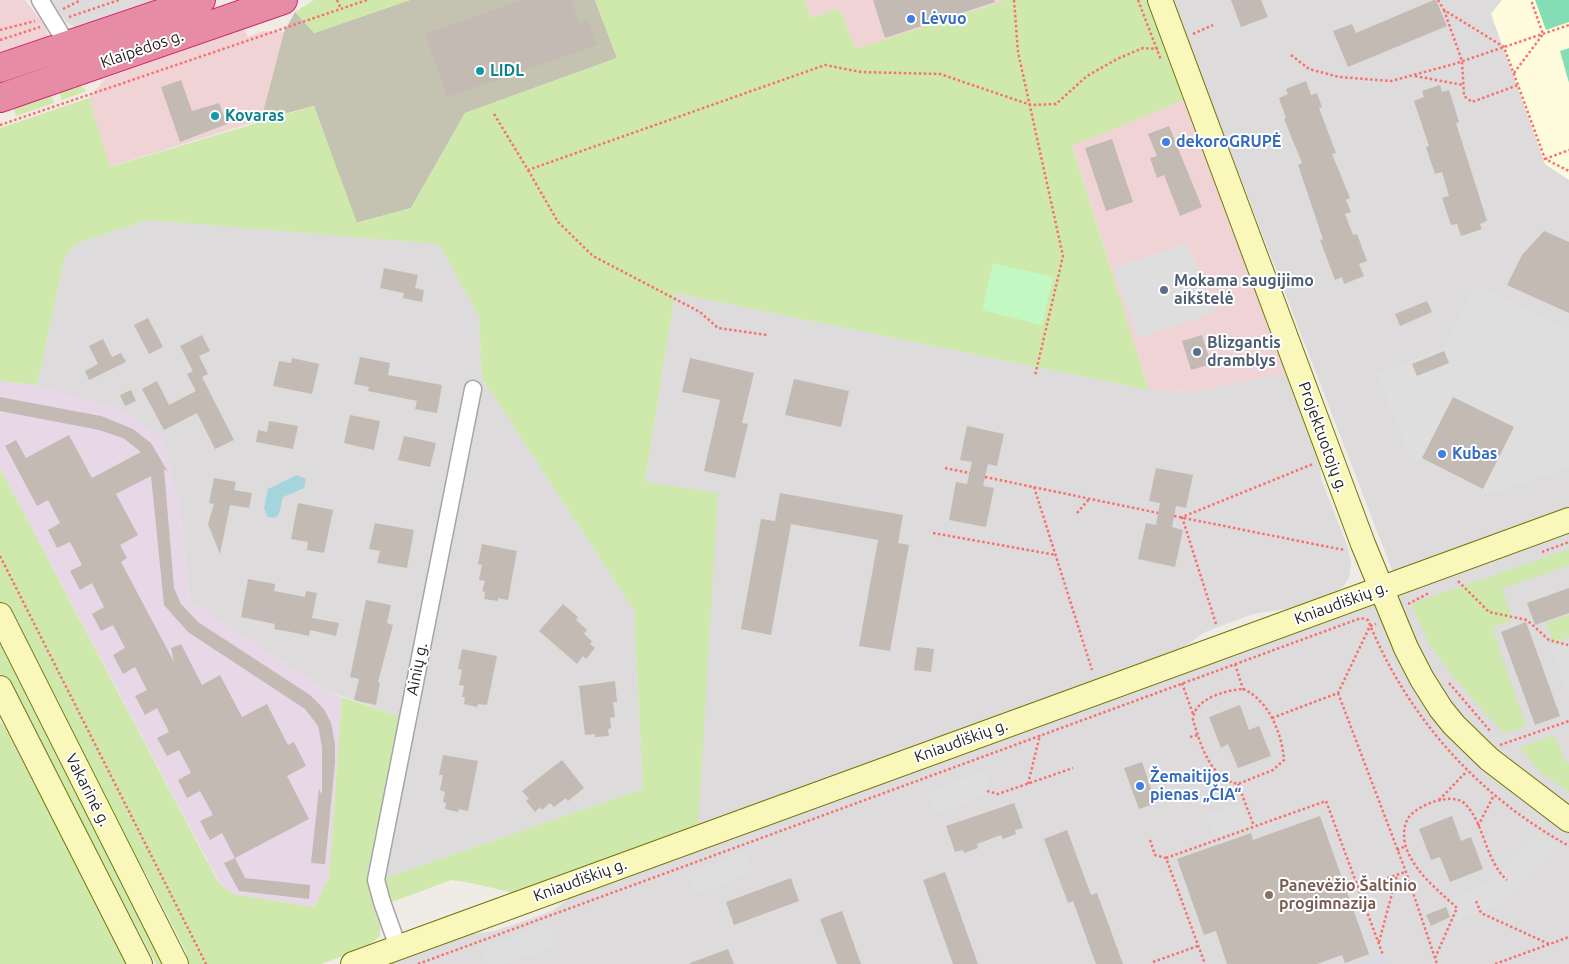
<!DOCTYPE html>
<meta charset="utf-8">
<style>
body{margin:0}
canvas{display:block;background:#efebe5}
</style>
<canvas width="1569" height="964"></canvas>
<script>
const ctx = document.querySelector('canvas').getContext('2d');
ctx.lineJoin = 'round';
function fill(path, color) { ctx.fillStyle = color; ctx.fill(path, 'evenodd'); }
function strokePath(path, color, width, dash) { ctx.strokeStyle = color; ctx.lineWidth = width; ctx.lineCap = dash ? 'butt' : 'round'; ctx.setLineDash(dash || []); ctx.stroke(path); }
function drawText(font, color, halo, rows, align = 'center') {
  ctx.font = font + ' Ubuntu,sans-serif'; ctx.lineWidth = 4; ctx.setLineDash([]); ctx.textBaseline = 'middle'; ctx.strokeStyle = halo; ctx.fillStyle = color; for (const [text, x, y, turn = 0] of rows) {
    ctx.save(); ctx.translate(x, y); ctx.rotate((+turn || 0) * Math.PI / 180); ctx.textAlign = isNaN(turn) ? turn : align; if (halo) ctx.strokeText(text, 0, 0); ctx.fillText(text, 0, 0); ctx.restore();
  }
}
fill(new Path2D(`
 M50 0H174L81 31 67 23Z
 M1172 0H1569V964H383L457 936 495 931 552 911 578 892 1401 593Z
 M149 220 439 244 479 316 482 378 634 610 643 789 368 884 400 717 328 691 190 601 179 503 37 385 65 256 77 243Z
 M675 293 1149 390 1192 392 1290 373 1319 448 1321 479 1348 548 1351 563 1349 578 1341 589 1323 597 1291 608 1253 614 1205 632 1178 651 698 825 645 482Z`), '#dddbdc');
fill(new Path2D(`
 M0 0H25L46 27 48 36 47 42 0 60Z
 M804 0H1006L856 49 839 8 811 18Z
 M244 29 248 37 263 31 284 32 261 120 109 167 89 98 106 78Z
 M1186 99 1290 373 1192 392 1149 390 1072 145Z`), '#f0d4d5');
fill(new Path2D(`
 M0 381 37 385 121 409 164 440 179 503 190 601 328 691 342 697 329 878 314 907 233 894 219 882 0 468Z`), '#e8d7e6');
fill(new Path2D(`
 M1502 0H1569V180L1545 164 1491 14Z`), '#fffcde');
fill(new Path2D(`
 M410 0H595L617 58 465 113 411 208 356 223 314 106 261 120 284 32 295 12 314 33Z`), '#c4c2b0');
fill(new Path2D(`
 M314 0H410L314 33 295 12Z
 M595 0H804L811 18 839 8 856 49 1006 0H1148L1186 99 1072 146 1149 390 675 293 645 482 718 493 698 825 515 893 466 882 451 880 376 908 380 923V936L367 947 321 964H188L186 952 145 872 122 844 0 603V468L218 882 233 894 314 907 329 878 342 697 400 717 368 884 643 789 634 610 482 378 479 316 439 244 148 220 77 243 65 256 37 385 0 381V128L89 98 110 167 314 106 357 223 411 208 465 113 617 58Z
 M78 84 87 91 62 100 57 87Z
 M49 90 54 103 16 116 11 103Z
 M1569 549V565L1502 589 1513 620 1492 628 1526 726 1504 734 1451 674 1429 643 1411 604Z
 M1569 615V637L1554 643 1546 623Z
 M0 636 167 964H156L112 880 71 811 0 673Z
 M0 722 4 726 128 964H0Z
 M1554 735 1567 764H1569V792L1541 773 1520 748Z`), '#cee9ab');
fill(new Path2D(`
 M993 263 1053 277 1042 325 982 310Z`), '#c2f9c2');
fill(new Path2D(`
 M1535 0H1569V22L1546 30Z
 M1569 48V83L1560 51Z`), '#83deb4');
fill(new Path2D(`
 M1187 243 1217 312 1138 338 1113 268Z
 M1475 285 1569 329V468L1486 496 1483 489 1514 427 1453 397 1422 458 1412 462 1377 374 1445 347Z
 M1569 640V698L1550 647Z
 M985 770 993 793 935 814 927 792Z
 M1242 803 1250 826 1214 838 1206 815Z
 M1538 832 1560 845 1502 904 1455 922 1445 901 1486 884 1497 877Z
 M744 851 753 872 696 895 688 874Z
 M547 923 556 946 504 964H488L484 948Z`), '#dedede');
fill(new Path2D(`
 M1383 955 1386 964H1357Z`), '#d9dae5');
fill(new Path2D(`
 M297 475 306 479 304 488 283 497C279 506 283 523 267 516L264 508 268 489Z`), '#a5d4dd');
fill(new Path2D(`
 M522 0H571L579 22 588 20 597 45 447 97 425 34Z
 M873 0H994L995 2 885 38Z
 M1231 0H1261L1268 17 1241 27Z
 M1434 0H1436L1447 26 1348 67 1333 31 1352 24 1356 33Z
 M181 80 192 111 219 103 227 124 180 142 161 87Z
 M1306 81 1311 95 1317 93 1322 107 1319 108 1336 153 1332 154 1350 198 1346 200 1351 212 1345 214 1353 235 1357 234 1367 261 1359 264 1364 276 1344 284 1342 277 1335 280 1320 240 1323 239 1298 165 1302 163 1284 119 1286 118 1279 98 1288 94 1286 89Z
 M1440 85 1442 92 1449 90 1459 122 1456 123 1487 221 1480 224 1482 229 1461 236 1457 224 1451 225 1442 198 1449 196 1442 172 1435 174 1426 147 1429 146 1414 101 1424 97 1422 91Z
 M1169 126 1202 207 1180 216 1164 175 1157 178 1150 158 1157 156 1148 134Z
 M1112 139 1133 202 1106 211 1085 148Z
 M1544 231 1569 242V313L1507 285 1522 255Z
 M384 268 418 275 415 288 424 290 422 302 403 298 404 293 380 288Z
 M1427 301 1432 312 1400 326 1395 314Z
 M148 318 163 347 149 354 134 325Z
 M202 335 210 351 199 356 208 374 202 377 234 440 215 449 197 413 164 430 142 389 157 381 169 405 196 391 187 374 193 371 180 346Z
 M1202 335 1211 364 1191 370 1182 341Z
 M103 339 112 357 121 353 126 362 89 380 85 371 98 364 89 346Z
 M1444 351 1449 363 1417 376 1412 364Z
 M360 357 390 363 388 375 442 385 437 413 415 409 417 401 368 391 369 387 354 384Z
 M292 358 319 364 312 394 273 386 279 361 291 363Z
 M690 358 754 373 742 423 748 424 735 478 704 471 720 400 682 392Z
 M794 379 849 391 841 427 785 415Z
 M131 390 136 401 125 406 120 395Z
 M0 397 101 416 133 429 151 443 168 472 164 469 174 588 181 604 198 622 310 695 324 709 331 723 335 744V763L325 864 311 863 319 789 322 795V747L318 726 305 709 188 632 164 605 151 476 116 494 138 535 120 545 127 558 121 562 174 662 171 648 181 644 202 685 220 675 242 717 267 704 288 745 294 742 306 766 287 776 309 819 235 858 222 833 210 840 200 821 213 815 200 791 187 798 178 780 191 773 179 750 167 756 157 738 169 732 157 708 145 715 135 696 147 690 135 667 123 674 113 655 125 648 113 625 101 631 92 614 104 607 92 583 80 590 70 571 82 565 70 542 57 548 48 530 60 523 48 500 37 506 5 446 16 440 26 458 69 435 92 478 141 452 123 438 99 430 0 411Z
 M1453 397 1514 427 1483 489 1422 458Z
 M350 415 380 421 374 450 344 443Z
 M269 421 298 426 293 449 256 442 258 430 267 432Z
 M967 426 1004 434 997 466 988 464 983 486 994 488 986 527 949 520 956 482 967 484 972 462 960 460Z
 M404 436 436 443 430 467 398 460Z
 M1156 468 1193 475 1186 508 1176 506 1172 527 1183 530 1175 567 1138 559 1146 523 1156 525 1160 503 1149 501Z
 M214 478 236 482 234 490 252 493 249 508 230 505 220 554 208 524 214 504 209 503Z
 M780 493 903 515 898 543 909 545 890 651 859 646 878 540 791 524 771 635 741 629 761 519 775 521Z
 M298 503 333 510 324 553 307 550 308 542 291 539Z
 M375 523 414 530 407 568 377 563 380 551 369 549Z
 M482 544 517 551 508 600 498 598V601L484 599 485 592 482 591 485 581 479 580 482 565 478 564Z
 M248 579 275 584 274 591 305 597 306 591 317 593 312 618 339 623 336 636 310 630 309 636 291 632 274 629 275 624 241 617Z
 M1569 588V613L1535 625 1527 603Z
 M366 600 391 605 387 623 393 625 378 682 380 683 376 705 354 700 359 679 350 677Z
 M563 604 578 617 576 620 587 630 584 634 592 641 590 644 595 648 586 659 583 656 577 664 539 631Z
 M1526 622 1560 716 1535 725 1501 632Z
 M917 647 934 649 931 672 914 670Z
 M462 649 497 656 487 705 478 704 477 707 464 704 465 697H462L464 686 459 685 462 670 458 669Z
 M615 681 617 702H613L615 717 610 718 611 728 608 729 609 736 595 737V734L585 735 579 686Z
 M1240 705 1249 730 1259 726 1271 756 1238 768 1228 744 1221 748 1209 717Z
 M443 755 478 761 468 811 459 809 458 812 445 809 446 803 443 802 445 792 440 790 443 775H439Z
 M562 760 584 788 568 801 566 798 554 807 550 803 542 810 540 807 535 812 526 801 529 799 522 791Z
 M1142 762 1156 803 1139 809 1124 768Z
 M1014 803 1023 828 1015 830 1016 834 1003 839 1001 835 977 844 978 848 964 853 963 850 955 852 946 826Z
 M1320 816 1369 954 1345 963 1342 955 1317 964H1227L1216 931 1204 935 1177 859 1251 833 1253 840Z
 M1452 816 1461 841 1471 837 1483 869 1450 882 1440 857 1431 860 1419 829Z
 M1067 830 1091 895 1097 893 1123 964H1096L1073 901 1068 903 1044 839Z
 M235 858 245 878 310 885 309 899 239 891 224 863Z
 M945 872 978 964H953L923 880Z
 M791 878 799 901 734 925 726 902Z
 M1446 907 1450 917 1431 926 1426 915Z
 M842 911 861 964H837L820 919Z
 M728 949 734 964H690V963Z`), '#c4bab4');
const street = new Path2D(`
 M40 0 72 52
 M398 947 382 902 376 880 473 389`);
const secondary = new Path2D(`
 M1160 0 1363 544 1406 648 1422 679 1441 709 1454 725 1489 759 1569 820
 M0 615 176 964
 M0 688 140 964
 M353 964 1569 520`);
const highway = new Path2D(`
 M0 68 201 0
 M0 98 283 0`);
strokePath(street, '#a5a5a5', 19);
strokePath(secondary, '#727506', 26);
strokePath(highway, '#d92671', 30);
strokePath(new Path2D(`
 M337 0 341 9
 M1014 0 1018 52 1063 256 1035 376
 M1138 0 1161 60
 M1438 0 1444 10 1504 47 1545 159 1569 171
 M63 9 81 0
 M1444 10 1462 61 1464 96 1472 102 1518 85
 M69 17 119 0
 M0 30 35 21
 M1193 34 1213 25
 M0 40 40 27
 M1291 55 1309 69 1339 77 1391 81 1454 64 1569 25
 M1514 73 1543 34 1531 0
 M1415 76 1463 85
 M494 114 528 170 825 65 861 72 940 74 1031 105 1056 104 1087 76 1117 59 1143 48 1158 49
 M0 125 367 0
 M1545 159 1569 150
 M528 170 558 222 593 256 700 312 718 328 767 335
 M945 468 970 473
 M985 477 1158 513
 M1034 487 1092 670
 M1077 513 1090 498
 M1174 516 1344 550
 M933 533 1056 555
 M1542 552 1569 542
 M0 556 206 964
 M1458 581 1489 612 1527 620 1549 640 1568 645
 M1408 604 1429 593
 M1216 624 1182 517 1313 464
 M1235 664 1243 689
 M1182 683 1193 714
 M1449 683 1491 732
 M1243 689C1269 700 1282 734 1284 760L1273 770 1238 784C1210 779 1200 743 1193 720 1193 699 1226 690 1243 689Z
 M1338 693 1406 872 1437 964
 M1272 718 1338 693 1370 626 1376 624
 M1190 737 1198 735
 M1500 745 1569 721
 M1028 784 1040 735
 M1238 784 1254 826
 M987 791 998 794 1073 768
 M1439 800 1467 771
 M1478 826 1494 795
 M1150 840 1155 855 1166 858 1205 964
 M1397 850 1406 846
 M1166 858 1326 801 1383 955
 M1359 888 1405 872
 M1476 901 1481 913 1549 944
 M1379 942 1397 875
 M1435 958 1457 908C1438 890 1415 873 1406 847 1403 838 1403 825 1409 817 1418 805 1451 792 1464 803 1484 821 1485 861 1507 880
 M1153 962 1198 946
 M418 964 1361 618 1368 620C1407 717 1478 796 1569 846
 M1495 964 1569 937`), '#f9706c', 2.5, [2.5, 2.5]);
strokePath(street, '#fff', 16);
strokePath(secondary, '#f9f7b9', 24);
strokePath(highway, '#e68da5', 28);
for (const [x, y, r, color] of [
 [911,19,5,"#3f7fe0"],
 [480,71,5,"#0f9aa8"],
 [215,116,5,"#0f9aa8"],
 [1166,142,5,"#3f7fe0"],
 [1164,290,5,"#5c6f8a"],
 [1197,352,5,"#5c6f8a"],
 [1442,454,5,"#3f7fe0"],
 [1140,786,5,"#3f7fe0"],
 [1269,895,5,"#8d6e63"]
]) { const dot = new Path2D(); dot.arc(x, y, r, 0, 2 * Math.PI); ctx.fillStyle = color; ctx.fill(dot); strokePath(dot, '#fff', 2); }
drawText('bold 16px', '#366cbe', '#fff', [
 ["Lėvuo",921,19],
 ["dekoroGRUPĖ",1176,142],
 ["Kubas",1452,454],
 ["Žemaitijos",1150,777],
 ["pienas „ČIA“",1150,795]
], 'left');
drawText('16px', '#1e1e1e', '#fff', [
 ["Klaipėdos g.",142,49,-19],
 ["Projektuotojų g.",1323,437,70],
 ["Kniaudiškių g.",1341,603,-20],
 ["Ainių g.",417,669,-79],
 ["Kniaudiškių g.",961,741,-20],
 ["Vakarinė g.",88,790,63],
 ["Kniaudiškių g.",580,880,-20]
]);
drawText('bold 16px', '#0d838f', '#fff', [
 ["LIDL",490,71],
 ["Kovaras",225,116]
], 'left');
drawText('bold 16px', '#4e5e75', '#fff', [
 ["Mokama saugijimo",1174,281],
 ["aikštelė",1174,299],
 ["Blizgantis",1207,343],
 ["dramblys",1207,361]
], 'left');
drawText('bold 16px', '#785e54', '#fff', [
 ["Panevėžio Šaltinio",1279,886],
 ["progimnazija",1279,904]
], 'left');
</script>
